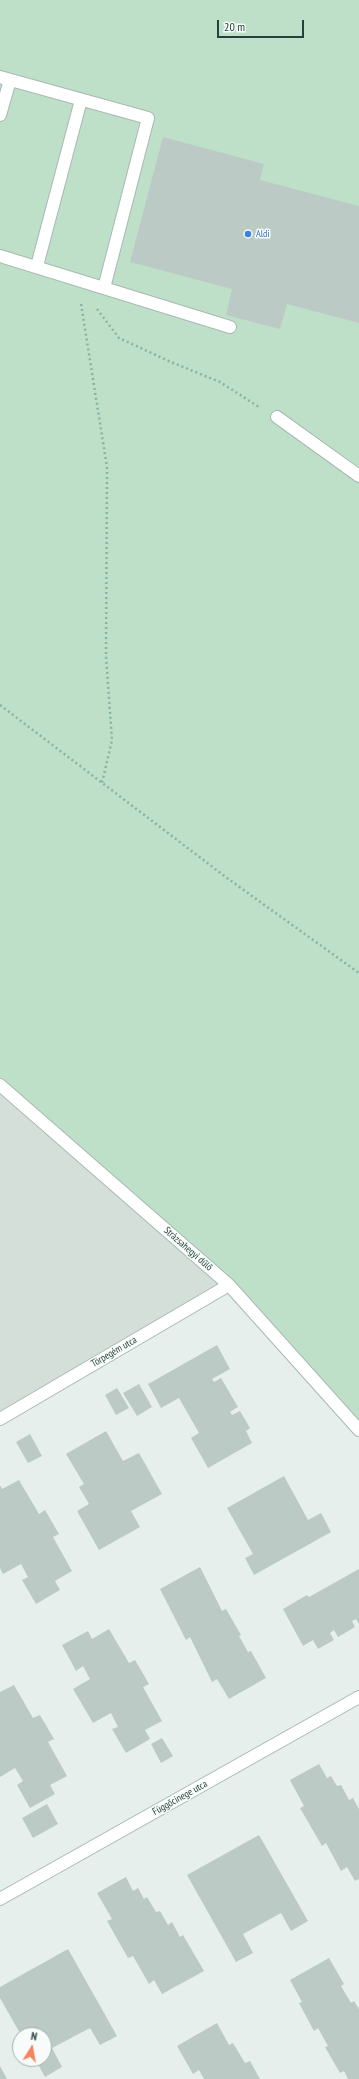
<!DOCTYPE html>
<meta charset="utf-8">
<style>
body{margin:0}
#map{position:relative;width:359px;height:2079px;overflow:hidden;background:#e6efeb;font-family:"PT Sans Narrow",sans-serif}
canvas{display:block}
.north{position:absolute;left:12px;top:2027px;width:40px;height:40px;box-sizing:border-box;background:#f7fbf9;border:1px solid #a3b1ad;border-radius:50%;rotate:11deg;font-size:11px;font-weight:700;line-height:16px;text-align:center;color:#24423a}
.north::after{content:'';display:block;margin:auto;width:14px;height:18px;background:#f4845f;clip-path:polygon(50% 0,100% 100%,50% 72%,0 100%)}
.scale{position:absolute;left:217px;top:20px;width:87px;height:18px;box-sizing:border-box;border:2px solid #24423a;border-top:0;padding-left:5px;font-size:12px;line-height:14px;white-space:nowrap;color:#24423a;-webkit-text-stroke:3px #f7fbf9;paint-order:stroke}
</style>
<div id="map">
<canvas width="359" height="2079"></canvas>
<div class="north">N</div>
<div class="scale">20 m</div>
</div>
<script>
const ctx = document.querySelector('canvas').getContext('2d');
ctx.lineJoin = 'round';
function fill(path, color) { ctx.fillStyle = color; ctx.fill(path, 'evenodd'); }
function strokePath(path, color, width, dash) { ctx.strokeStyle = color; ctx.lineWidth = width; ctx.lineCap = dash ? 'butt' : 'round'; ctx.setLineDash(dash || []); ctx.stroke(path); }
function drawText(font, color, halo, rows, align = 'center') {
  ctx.font = font + ' "PT Sans Narrow",sans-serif'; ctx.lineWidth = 3; ctx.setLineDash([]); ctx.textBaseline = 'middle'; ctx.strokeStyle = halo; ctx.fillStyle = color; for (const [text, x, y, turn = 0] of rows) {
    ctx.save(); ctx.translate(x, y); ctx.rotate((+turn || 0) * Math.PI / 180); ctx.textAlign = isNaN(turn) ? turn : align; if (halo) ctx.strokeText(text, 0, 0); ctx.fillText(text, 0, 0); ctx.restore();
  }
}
fill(new Path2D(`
 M0 1085 229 1285 0 1414Z`), '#d4dfda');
fill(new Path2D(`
 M0 0H359V1430L229 1285 0 1085Z`), '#bfe0c8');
fill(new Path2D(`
 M163 137 264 164 260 180 359 206V323L287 304 280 329 226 315 232 289 130 262Z
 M217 1345 230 1369 212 1379 214 1382 221 1378 238 1407 230 1412 232 1415 240 1411 250 1428 246 1431 252 1443 208 1468 191 1438 199 1433 179 1398 161 1408 148 1384Z
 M139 1384 152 1407 137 1416 123 1393Z
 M117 1388 129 1408 116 1415 105 1395Z
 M106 1431 123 1461 139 1453 162 1494 131 1511 140 1527 99 1550 77 1511 89 1504 79 1487 84 1484 66 1454Z
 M30 1434 42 1456 28 1463 16 1442Z
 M284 1476 308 1520 321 1513 331 1532 254 1575 245 1558 253 1554 227 1508Z
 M19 1480 39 1514 45 1510 59 1534 53 1537 72 1571 55 1581 60 1590 36 1604 22 1580 28 1577 21 1564 3 1574 0 1568V1485L2 1489Z
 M200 1567 222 1611 226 1609 241 1635 239 1636 248 1652 251 1651 266 1678 229 1699 217 1679 212 1682 190 1637 186 1640 160 1589Z
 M359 1569V1624L356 1619 352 1621 355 1627 338 1637 334 1630 330 1633 334 1640 318 1649 313 1640 303 1646 283 1609 307 1595 309 1597Z
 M109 1629 129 1663 135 1660 149 1684 143 1687 162 1721 145 1730 150 1739 126 1753 112 1729 118 1727 111 1713 93 1723 73 1689 90 1679 83 1666 76 1671 62 1645 88 1631 92 1639Z
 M14 1685 33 1718 40 1715 54 1739 48 1742 67 1776 50 1785 55 1794 30 1808 17 1785 23 1781 15 1768 0 1777V1692Z
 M162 1738 173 1756 161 1763 151 1744Z
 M319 1764 327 1778 331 1776 337 1786 341 1785 349 1800 353 1798 359 1809V1879L355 1881 347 1867 341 1871 326 1843 322 1846 300 1808 304 1806 290 1780Z
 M47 1804 58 1824 33 1838 22 1818Z
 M259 1835 308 1921 291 1931 281 1913 243 1934 253 1953 236 1962 187 1875Z
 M126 1877 133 1891 138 1888 144 1899 147 1897 156 1912 160 1911 168 1925 172 1922 180 1937 183 1935 204 1971 162 1994 154 1980 149 1984 133 1956 128 1958 107 1921 112 1919 97 1893Z
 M68 1949 117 2036 100 2045 90 2028 52 2048 62 2067 45 2077 35 2059H44V2035H21L0 1998V1987Z
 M329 1958 344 1984 341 1986 351 2003 354 2001 359 2009V2079H348L344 2071 340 2073 325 2047 328 2046 318 2028 314 2031 299 2003 302 2002 290 1980Z
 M217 2023 229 2045 233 2043 245 2063 250 2061 260 2079H204L199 2070 193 2074 177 2046Z
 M0 2066 7 2079H0Z`), '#bbcac4');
const minor = new Path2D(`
 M0 77 148 118 104 288
 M0 115 10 80
 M0 256 230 327
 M37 266 81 100
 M277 417 359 476
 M0 1085 229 1285 359 1430
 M0 1419 229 1285
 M0 1899 359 1697`);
strokePath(minor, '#a8b8b2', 14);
strokePath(new Path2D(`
 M81 304 107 467 106 656 112 740 102 783
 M97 309 119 338 171 362 220 382 259 407
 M0 705 227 878 359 973`), '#86b3a5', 2.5, [2, 3]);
strokePath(minor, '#fff', 12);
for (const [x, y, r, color] of [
 [248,234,4,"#3f7fe0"]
]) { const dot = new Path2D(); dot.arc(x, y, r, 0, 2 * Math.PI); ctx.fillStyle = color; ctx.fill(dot); strokePath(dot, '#f7fbf9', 1.5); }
drawText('10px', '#366cbe', '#f7fbf9', [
 ["Aldi",256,234]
], 'left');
drawText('10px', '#24423a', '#f7fbf9', [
 ["Strázsahegyi dűlő",188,1249,41],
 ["Törpegém utca",114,1352,-30],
 ["Függőcinege utca",180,1798,-29]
]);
</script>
